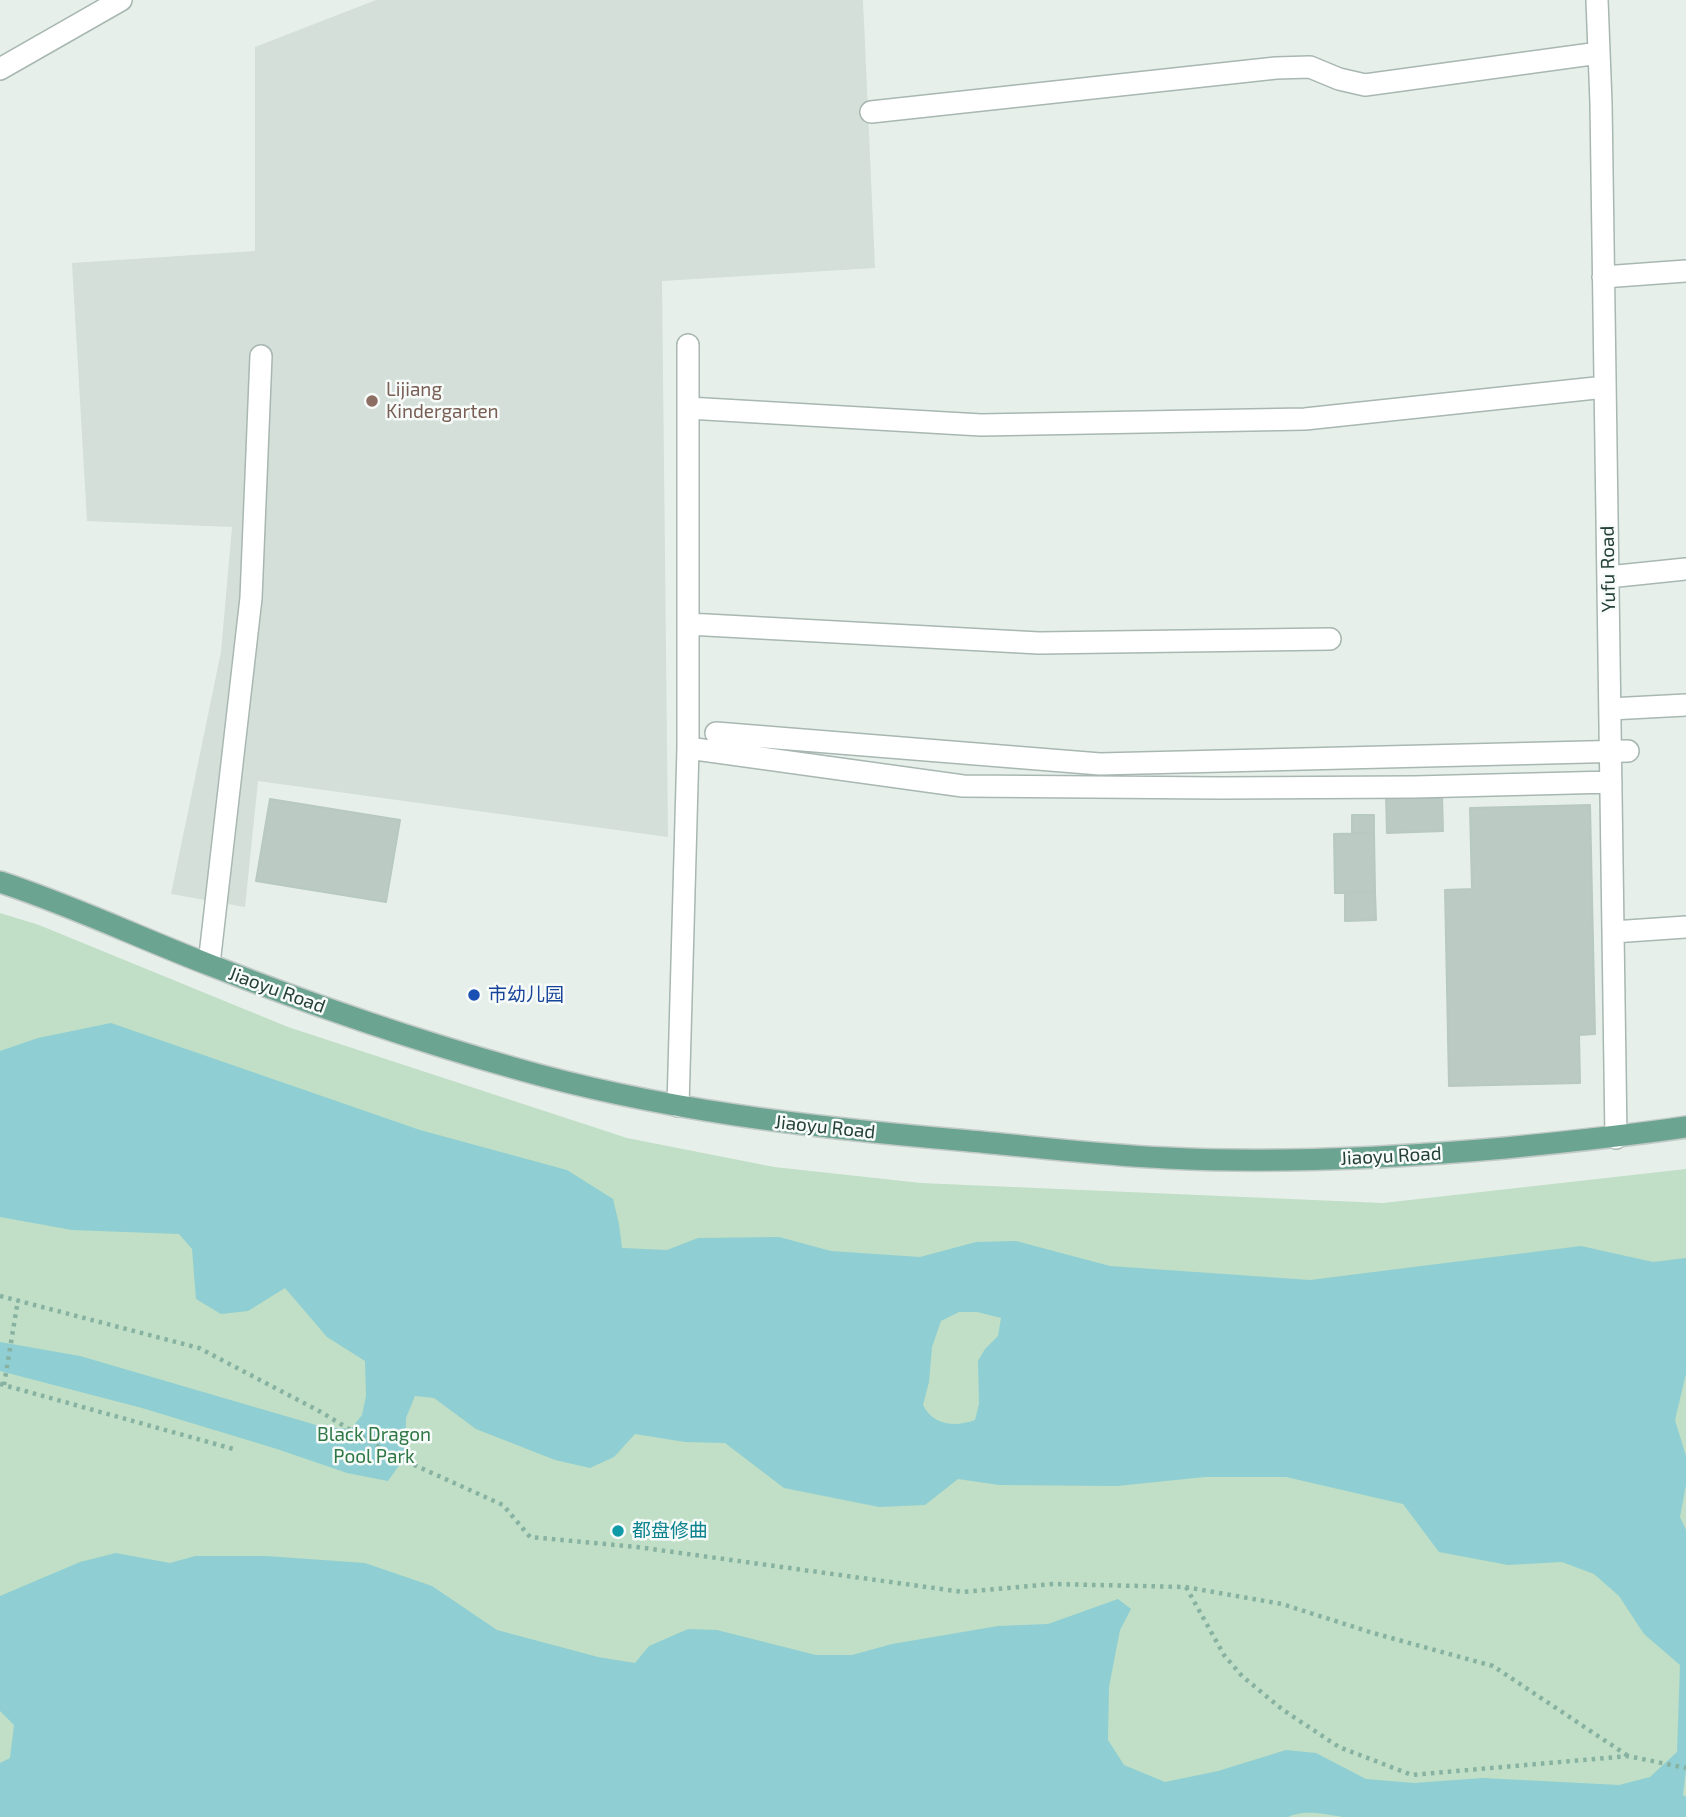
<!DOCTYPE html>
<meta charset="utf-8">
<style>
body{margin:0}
canvas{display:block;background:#e6efea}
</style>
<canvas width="1686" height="1817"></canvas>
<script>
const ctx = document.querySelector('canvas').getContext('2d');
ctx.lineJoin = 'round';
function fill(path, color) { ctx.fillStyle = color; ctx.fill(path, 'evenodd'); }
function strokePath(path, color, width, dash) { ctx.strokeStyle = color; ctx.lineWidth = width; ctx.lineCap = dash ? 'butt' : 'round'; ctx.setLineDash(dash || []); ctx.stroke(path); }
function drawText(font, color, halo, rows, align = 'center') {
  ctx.font = font + ' "Exo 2","Noto Sans SC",sans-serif'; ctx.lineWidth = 5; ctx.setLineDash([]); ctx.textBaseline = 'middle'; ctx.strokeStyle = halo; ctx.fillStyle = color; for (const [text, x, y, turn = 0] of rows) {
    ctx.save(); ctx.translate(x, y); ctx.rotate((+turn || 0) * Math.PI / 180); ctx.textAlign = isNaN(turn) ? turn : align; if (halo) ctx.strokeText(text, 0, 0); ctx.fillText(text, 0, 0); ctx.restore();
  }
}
fill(new Path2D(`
 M376 0H863L875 268 662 281 668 837 258 781 245 907 171 894 221 652 232 527 87 521 72 263 255 251V47Z`), '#d4dfd9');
fill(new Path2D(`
 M0 913 39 925 288 1027 627 1138 774 1167 921 1183 1383 1203 1686 1169V1817H0Z`), '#c0dfc6');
fill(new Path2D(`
 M111 1023 420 1130 567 1170 613 1199 619 1224 622 1248 667 1250 698 1238 779 1237 831 1251 920 1257 976 1242 1016 1241 1110 1266 1310 1280 1581 1246 1653 1262 1686 1258V1374L1675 1420 1686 1456V1485L1680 1517 1686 1530V1770L1683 1795 1686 1797V1817H1343C1326 1814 1304 1809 1288 1817H0V1763L10 1758 14 1725 0 1711V1596L80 1562 116 1553 170 1563 195 1556H266L365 1563 432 1586 497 1630 598 1657 635 1663 649 1646 688 1629 717 1630 816 1655H852L892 1644 998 1626 1048 1624 1118 1599 1131 1609 1120 1630 1109 1687 1108 1740 1124 1765 1165 1782 1218 1771 1286 1750 1316 1753 1366 1779 1414 1783 1483 1778 1619 1785 1650 1777 1677 1752 1680 1665 1644 1634 1619 1596 1594 1574 1562 1562 1508 1565 1439 1552 1403 1504 1286 1477H1205L1117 1486 999 1485 958 1479 925 1505 879 1507 784 1488 725 1443 685 1442 635 1434 614 1457 590 1468 555 1460 476 1429 434 1398 415 1396 406 1418 405 1457 388 1481 347 1473 277 1449 142 1408 0 1371V1342L80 1356 323 1427 351 1429 362 1415 366 1396 365 1361 327 1337 285 1288 248 1311 221 1314 196 1299 192 1249 179 1234 72 1230 0 1217V1051L38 1038ZM959 1312H977L1001 1318 998 1336 985 1349 978 1361 979 1404 975 1420C956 1427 933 1426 923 1405L929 1382 932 1347 941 1321Z`), '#8fced2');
const building = new Path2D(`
 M1442 794 1443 831 1387 833 1386 795Z
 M270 799 400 820 386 902 256 881Z
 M1590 805 1595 1034 1579 1035 1580 1083 1449 1086 1445 890 1472 889 1470 808Z
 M1352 815H1374V833H1352Z
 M1374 833 1375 892 1335 893 1334 834Z
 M1345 892H1375L1376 920 1345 921Z`);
fill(building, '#bbcac3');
strokePath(building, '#b8c9c0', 2);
const minor = new Path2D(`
 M1597 0 1601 103 1616 1138
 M0 69 121 0
 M871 112 1276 68 1310 67 1339 79 1365 85 1599 53
 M1603 277 1686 271
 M688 408 981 425 1305 419 1605 387
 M1608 577 1686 569
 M688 624 1039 643 1330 639
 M1610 709 1686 705
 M716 733 1100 764 1628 751
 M688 748 963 786 1220 788 1415 787 1611 782
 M1613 932 1686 927
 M209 964 251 598 261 356
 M678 1106 688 748V345`);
const major = new Path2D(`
 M0 882C71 905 140 938 210 965 310 1004 411 1039 514 1068 660 1110 808 1127 959 1140 1028 1146 1098 1155 1167 1158 1280 1164 1392 1158 1505 1148 1566 1142 1626 1136 1686 1127`);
strokePath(minor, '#a8b7b1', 24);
strokePath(major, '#c2cac7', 24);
strokePath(new Path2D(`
 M0 1296 199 1348 321 1412 392 1455 503 1505 530 1537 637 1547 963 1592 1053 1584 1185 1587 1282 1604 1373 1633 1493 1666 1628 1756
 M0 1384 237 1450
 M4 1385 18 1300
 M1186 1587 1224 1655 1242 1676 1283 1710 1339 1747 1412 1775 1628 1756 1686 1768`), '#87b2a1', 4.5, [3.5, 5]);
strokePath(minor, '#fff', 21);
strokePath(major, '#6ba491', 21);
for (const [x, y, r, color] of [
 [372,401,7,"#8d6e63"],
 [474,995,7,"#1a4fb4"],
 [618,1531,7,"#0f9aa8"]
]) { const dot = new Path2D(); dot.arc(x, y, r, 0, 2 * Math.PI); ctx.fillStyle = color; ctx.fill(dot); strokePath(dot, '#f7fbf9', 2.5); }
drawText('19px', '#785e54', '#f7fbf9', [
 ["Lijiang",386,390],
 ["Kindergarten",386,412]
], 'left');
drawText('19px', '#254137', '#f7fbf9', [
 ["Yufu Road",1608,569,-91],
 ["Jiaoyu Road",277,990,20],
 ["Jiaoyu Road",825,1127,6],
 ["Jiaoyu Road",1391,1156,-3]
]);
drawText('19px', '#164399', '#f7fbf9', [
 ["市幼儿园",488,995]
], 'left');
drawText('19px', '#2f7845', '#f7fbf9', [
 ["Black Dragon",374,1435],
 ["Pool Park",374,1457]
]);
drawText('19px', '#0d838f', '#f7fbf9', [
 ["都盘修曲",632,1531]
], 'left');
</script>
